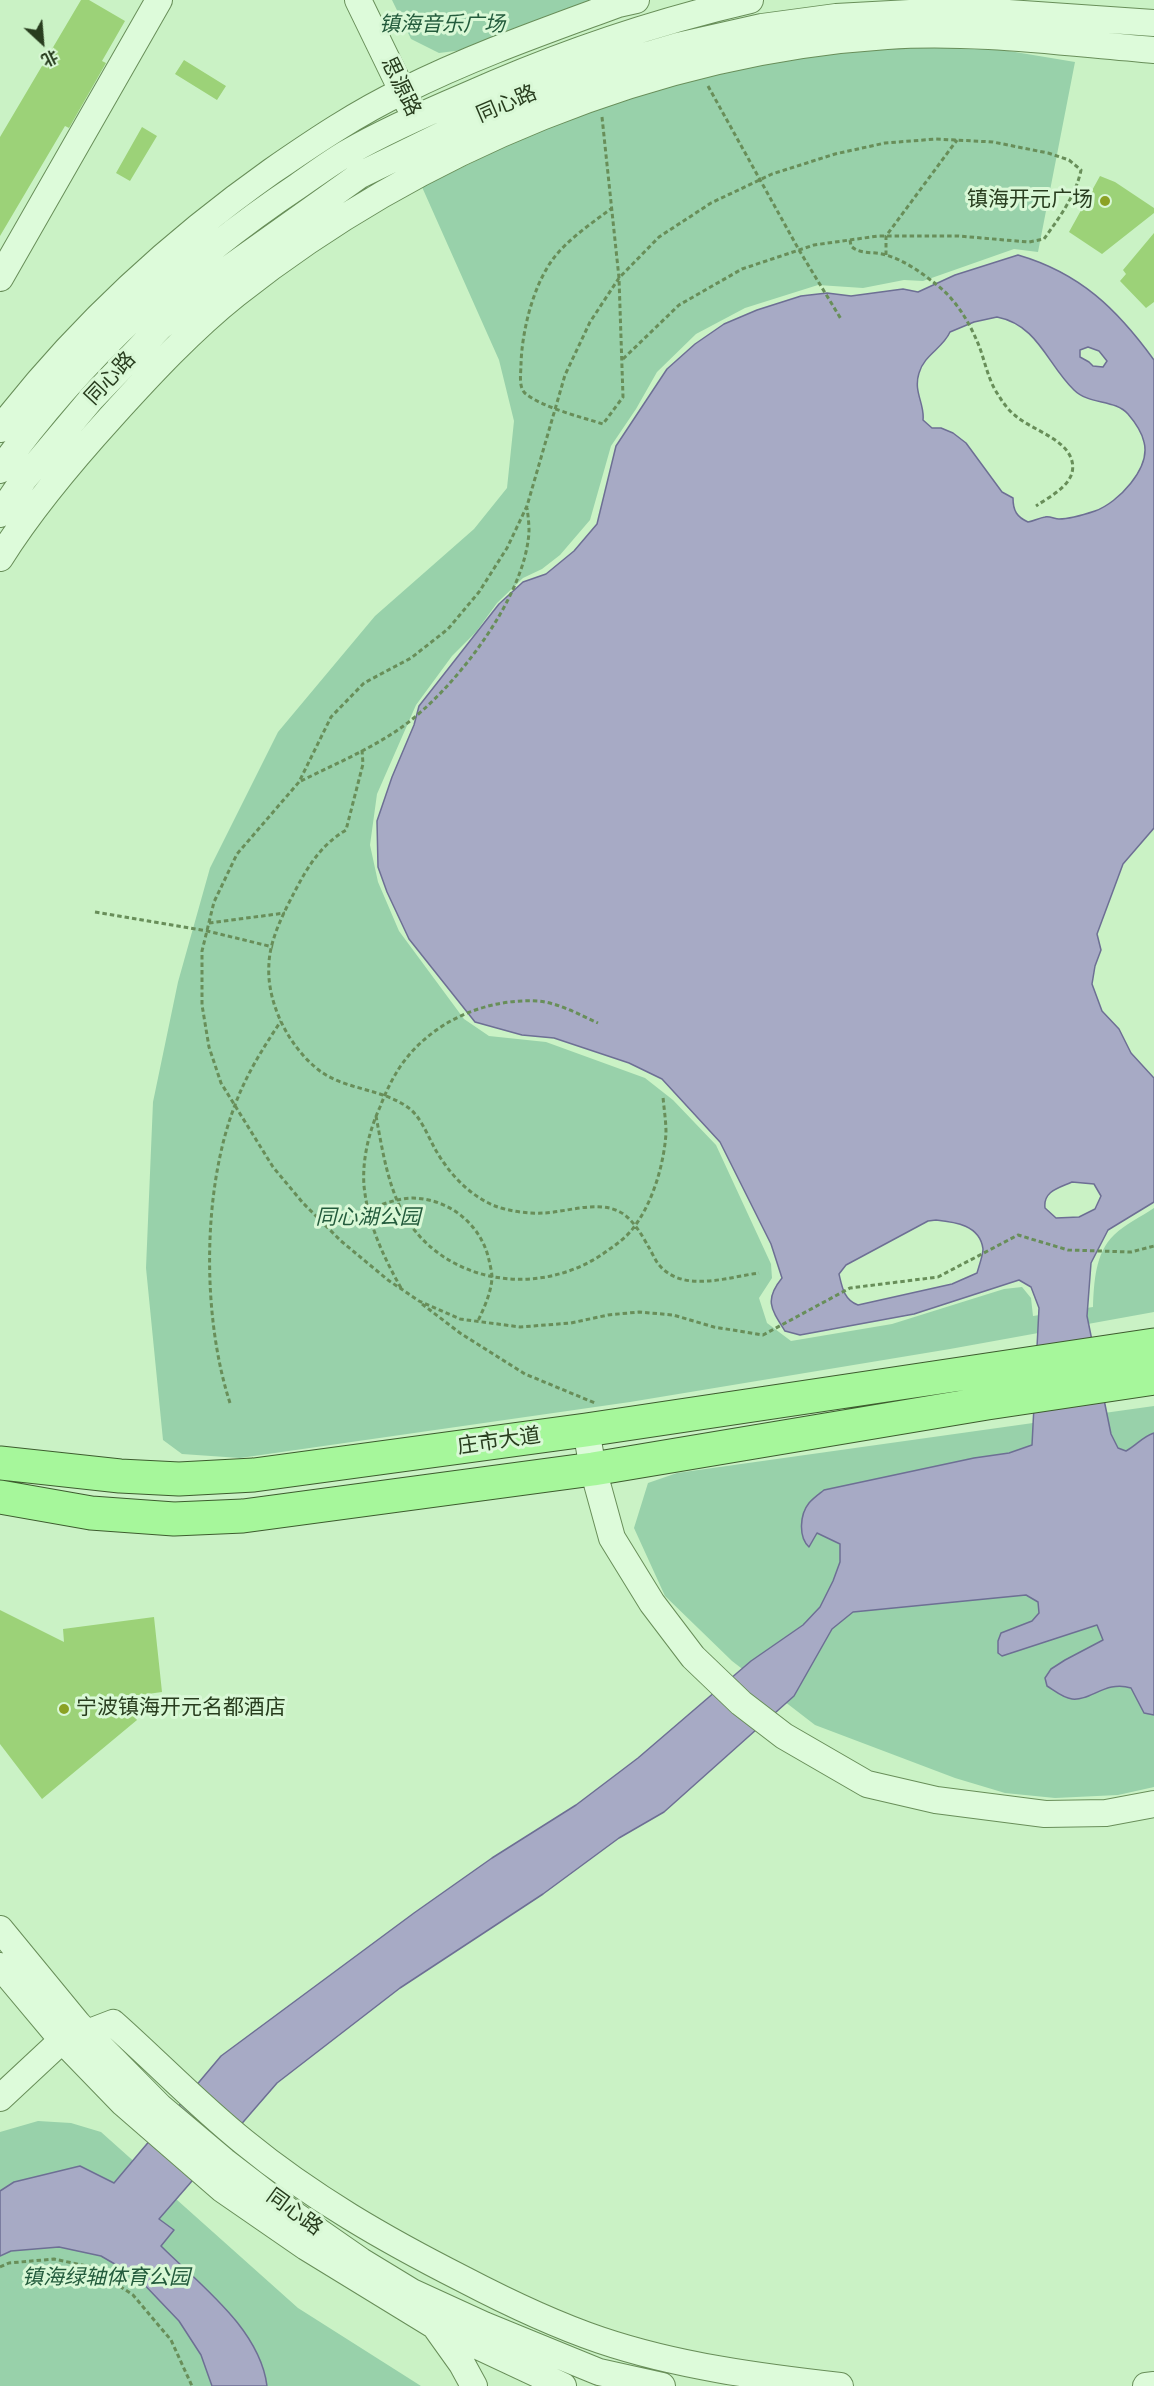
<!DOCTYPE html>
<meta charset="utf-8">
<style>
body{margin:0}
#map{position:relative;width:1154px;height:2386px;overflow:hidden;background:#caf2c5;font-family:"Source Serif 4","Noto Sans SC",serif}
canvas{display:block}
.north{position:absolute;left:12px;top:12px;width:60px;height:60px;-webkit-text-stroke:4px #d9f8d6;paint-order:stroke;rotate:154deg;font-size:16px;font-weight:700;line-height:24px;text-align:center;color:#283d1e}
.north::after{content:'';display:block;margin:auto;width:21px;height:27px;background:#283d1e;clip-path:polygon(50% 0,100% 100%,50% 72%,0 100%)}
</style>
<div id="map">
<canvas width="1154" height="2386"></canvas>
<div class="north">北</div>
</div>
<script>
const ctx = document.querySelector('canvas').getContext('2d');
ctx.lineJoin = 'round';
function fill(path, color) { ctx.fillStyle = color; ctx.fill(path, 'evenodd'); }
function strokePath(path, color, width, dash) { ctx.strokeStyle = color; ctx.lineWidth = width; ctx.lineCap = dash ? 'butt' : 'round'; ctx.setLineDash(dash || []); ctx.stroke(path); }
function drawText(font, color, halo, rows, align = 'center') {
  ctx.font = font + ' "Source Serif 4","Noto Sans SC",serif'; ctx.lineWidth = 6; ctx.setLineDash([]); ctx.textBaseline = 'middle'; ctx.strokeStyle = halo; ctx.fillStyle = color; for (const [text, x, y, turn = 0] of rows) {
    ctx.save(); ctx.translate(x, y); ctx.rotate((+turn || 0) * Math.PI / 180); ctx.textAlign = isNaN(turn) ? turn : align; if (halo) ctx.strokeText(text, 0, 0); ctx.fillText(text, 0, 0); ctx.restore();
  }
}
fill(new Path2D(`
 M392 0H603L463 50 439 53 411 39Z
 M928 45 1003 50 1075 62 1038 252 1014 249 923 281 904 280 863 288 818 285 745 308 696 334 657 372 636 409 611 446 590 520 560 555 542 569 523 578 497 603 476 632 452 656 416 705 377 794 370 845 378 882 399 931 464 1019 489 1036 546 1042 645 1078 673 1100 716 1145 771 1264 772 1278 759 1298 767 1323 791 1341 892 1324 1004 1289 1022 1287 1031 1298 1033 1316 1093 1307C1094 1283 1095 1253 1114 1235 1125 1224 1141 1217 1154 1208V1312L950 1349 630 1402 240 1458 182 1454 163 1440 146 1268 153 1102 178 982 210 868 278 732 375 616 474 529 507 488 514 421 499 360 422 187 531 134 620 98 709 72 794 58Z
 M1154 1406V1787L1118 1795 1055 1798 1005 1793 955 1778 815 1725 732 1661 665 1596 634 1528 648 1483 677 1473Z
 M38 2121 71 2123 101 2132 298 2308 421 2386H0V2132Z`), '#98d1aa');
const water = new Path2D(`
 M1018 255C1080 273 1117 309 1154 360V828L1123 864 1097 934 1101 950 1095 966 1092 984 1102 1011 1119 1029 1131 1053 1154 1078V1202L1108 1230 1091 1263 1087 1316 1111 1434 1118 1448 1126 1451C1137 1445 1142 1437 1154 1433V1715L1144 1713 1131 1688C1106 1680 1091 1701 1072 1699 1063 1698 1055 1691 1047 1686L1045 1678 1051 1669 1065 1660 1103 1640 1097 1625 1002 1656 998 1653V1641L1001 1633 1032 1621 1039 1613 1038 1602 1026 1595 853 1612 832 1629 794 1696 664 1812 619 1838 543 1894 400 1988 277 2083 159 2219 174 2230 161 2246C200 2285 260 2329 267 2386H212L201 2355 179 2321 137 2277 101 2256 59 2247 11 2251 0 2256V2191L14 2182 80 2166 114 2183 221 2056 414 1913 492 1858 576 1805 638 1758 751 1661 803 1625 820 1607 833 1581 840 1562V1544L817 1533 809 1547C798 1537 800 1514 809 1503 813 1498 819 1494 824 1490L974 1458 1009 1453 1032 1445 1039 1308 1031 1287 1019 1280 914 1314 800 1335 785 1331C771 1309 764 1300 782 1278L771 1244 720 1142 662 1079 629 1063 554 1038 522 1035 475 1022 409 939 387 892 378 867 377 821 392 777 414 725 419 706 499 604 523 582 546 574 574 551 597 524 616 446 667 369 695 344 724 324 757 310 801 296 827 293 851 296 903 289 918 292 955 275ZM997 317C1038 325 1047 364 1074 390 1089 405 1115 399 1128 414 1134 421 1142 433 1144 442 1151 468 1118 503 1095 511 1083 515 1071 519 1059 519 1055 519 1050 516 1045 517 1039 518 1034 521 1028 522 1017 517 1013 511 1013 498L1002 492 966 443 953 433 941 428H932L923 420C925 404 913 392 919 373 924 355 943 348 950 332L974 322ZM1088 347 1099 351 1107 361 1103 367 1093 366 1089 362 1080 357V350ZM1072 1182 1094 1184 1101 1196 1095 1209 1079 1217 1056 1218 1045 1208C1043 1191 1059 1188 1072 1182ZM936 1220C955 1222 980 1225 983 1249 983 1255 979 1266 977 1273L952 1284 858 1305C844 1300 842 1287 839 1274L846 1265 928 1221Z`);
fill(water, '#a7aac5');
strokePath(water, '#6d6f94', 1.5);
fill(new Path2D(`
 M81 0H89L125 21 102 61 106 63 69 128 65 126 0 236V137Z
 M184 60 226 86 217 100 175 74Z
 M142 127 157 136 130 181 116 173Z
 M1100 176 1115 182 1154 208V213L1102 254 1069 232Z
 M1154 233V302L1146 308 1120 281 1126 274 1123 270Z
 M0 1610 64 1642 63 1629 154 1617 162 1692 119 1698 137 1720 42 1799 0 1744Z`), '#9cd278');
const minor = new Path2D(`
 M358 0 409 105
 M0 278 159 0
 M0 429C77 329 169 244 272 171 314 142 357 113 403 91 473 56 545 31 618 4L636 0
 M0 470C80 359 184 262 298 186 314 175 330 163 347 153 385 131 426 113 466 96 560 54 650 23 750 0
 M0 514 24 479 92 398 159 328 221 274 360 175 485 114 538 91 617 64 678 46 762 27 836 17 965 10 1154 23
 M0 558C32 507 72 460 112 416 150 374 192 329 236 294 418 150 654 51 887 36 975 30 1066 43 1154 50
 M586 1430 593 1469 612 1538 652 1603 693 1657 741 1703 784 1736 867 1784 936 1800 1045 1814 1106 1813 1154 1804
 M0 1929 78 2024 160 2107 224 2161 289 2211 361 2261 412 2292 484 2325 599 2372 662 2386
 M0 1966 62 2040 123 2103 222 2189 306 2247 435 2326 563 2386
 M87 2033 113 2023C157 2062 198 2105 244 2142 311 2197 386 2240 463 2279 507 2302 553 2324 600 2340 677 2366 760 2377 840 2386
 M0 2098 74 2029
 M437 2329 462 2364 474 2386
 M1146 2386 1154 2385`);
const major = new Path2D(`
 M0 1463 120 1476 179 1479 254 1475 586 1430 1154 1345
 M0 1497 91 1513 174 1519 243 1516 593 1469 987 1403 1154 1378`);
strokePath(minor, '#688e59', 28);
strokePath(major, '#3d5c2e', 35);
strokePath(new Path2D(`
 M708 86 799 250 841 319
 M602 117 619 278 623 397 603 424C581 417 544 408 526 394 518 388 521 373 521 364 522 331 533 286 553 259 568 239 592 223 612 208
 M850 240 851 246C860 255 874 251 886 255 904 260 922 273 937 285 955 299 968 320 977 341 985 359 987 379 999 396 1003 403 1010 412 1017 417 1033 430 1063 438 1071 458 1080 482 1052 495 1036 506
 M886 255V236L957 140
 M623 359 679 305 742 269 814 245 878 236H958L1029 242 1044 239C1059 218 1076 195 1081 170L1069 160 1048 153 993 142 936 139 885 143 835 154 772 174 711 203 659 237 619 278 590 322 565 375 527 506 507 548 479 592 448 629 411 658 364 683 331 717 299 782 237 854 214 902 202 951V1005L209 1047 221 1083 273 1167 303 1203 341 1241 388 1280 419 1301 460 1319 520 1327 571 1323 608 1315 639 1312 673 1315 714 1327 763 1335 850 1288 938 1277 1018 1235 1068 1250 1131 1252 1154 1246
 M362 750 363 764 346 830C321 845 308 866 295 891 284 912 270 939 269 963 266 1001 287 1043 315 1067 342 1091 382 1087 410 1109 421 1118 427 1134 434 1147 447 1171 468 1195 495 1206 508 1211 529 1214 544 1213 567 1212 598 1200 620 1212 632 1218 642 1235 648 1246 652 1252 655 1261 660 1266 684 1293 728 1277 759 1273
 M301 781C335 764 371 749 402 727 454 690 526 597 529 531 529 523 528 515 527 508
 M95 912 207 931 273 947
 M209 923 285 913
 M376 1116C383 1153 389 1196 412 1227 458 1288 547 1295 607 1251 617 1244 627 1237 634 1227 653 1202 664 1164 666 1133 666 1121 664 1109 663 1097
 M368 1209C382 1205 397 1198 413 1198 449 1199 481 1224 489 1260 490 1265 492 1272 492 1278 491 1293 484 1308 478 1321
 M401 1288C383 1256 368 1224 364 1186 362 1160 369 1131 380 1107 385 1094 391 1081 398 1070 428 1023 484 998 538 1001 559 1003 580 1015 598 1023
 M422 1304 460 1333 525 1374 595 1403
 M230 1403C202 1317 202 1190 235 1105 246 1075 263 1048 281 1021
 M0 2267 9 2263 54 2259 91 2267 133 2295 171 2340 192 2386`), '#688e59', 3, [4.5, 3]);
strokePath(minor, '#ddfbda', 26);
strokePath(major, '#a6f79b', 33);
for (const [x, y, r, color] of [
 [1105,201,6,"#8ba225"],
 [64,1709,6,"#8ba225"]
]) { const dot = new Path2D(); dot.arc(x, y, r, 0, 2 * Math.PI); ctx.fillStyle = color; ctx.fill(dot); strokePath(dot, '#d9f8d6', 2); }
drawText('italic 21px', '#235b3c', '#d9f8d6', [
 ["镇海音乐广场",442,26],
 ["同心湖公园",368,1219],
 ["镇海绿轴体育公园",106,2279]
]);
drawText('21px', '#283d1e', '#d9f8d6', [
 ["思源路",400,87,64],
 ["同心路",507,105,-23],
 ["同心路",111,379,-47],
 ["庄市大道",499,1442,-8],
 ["同心路",294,2213,36]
]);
drawText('21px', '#283d1e', '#d9f8d6', [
 ["镇海开元广场",1093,201],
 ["宁波镇海开元名都酒店",76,1709,"left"]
], 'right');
</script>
